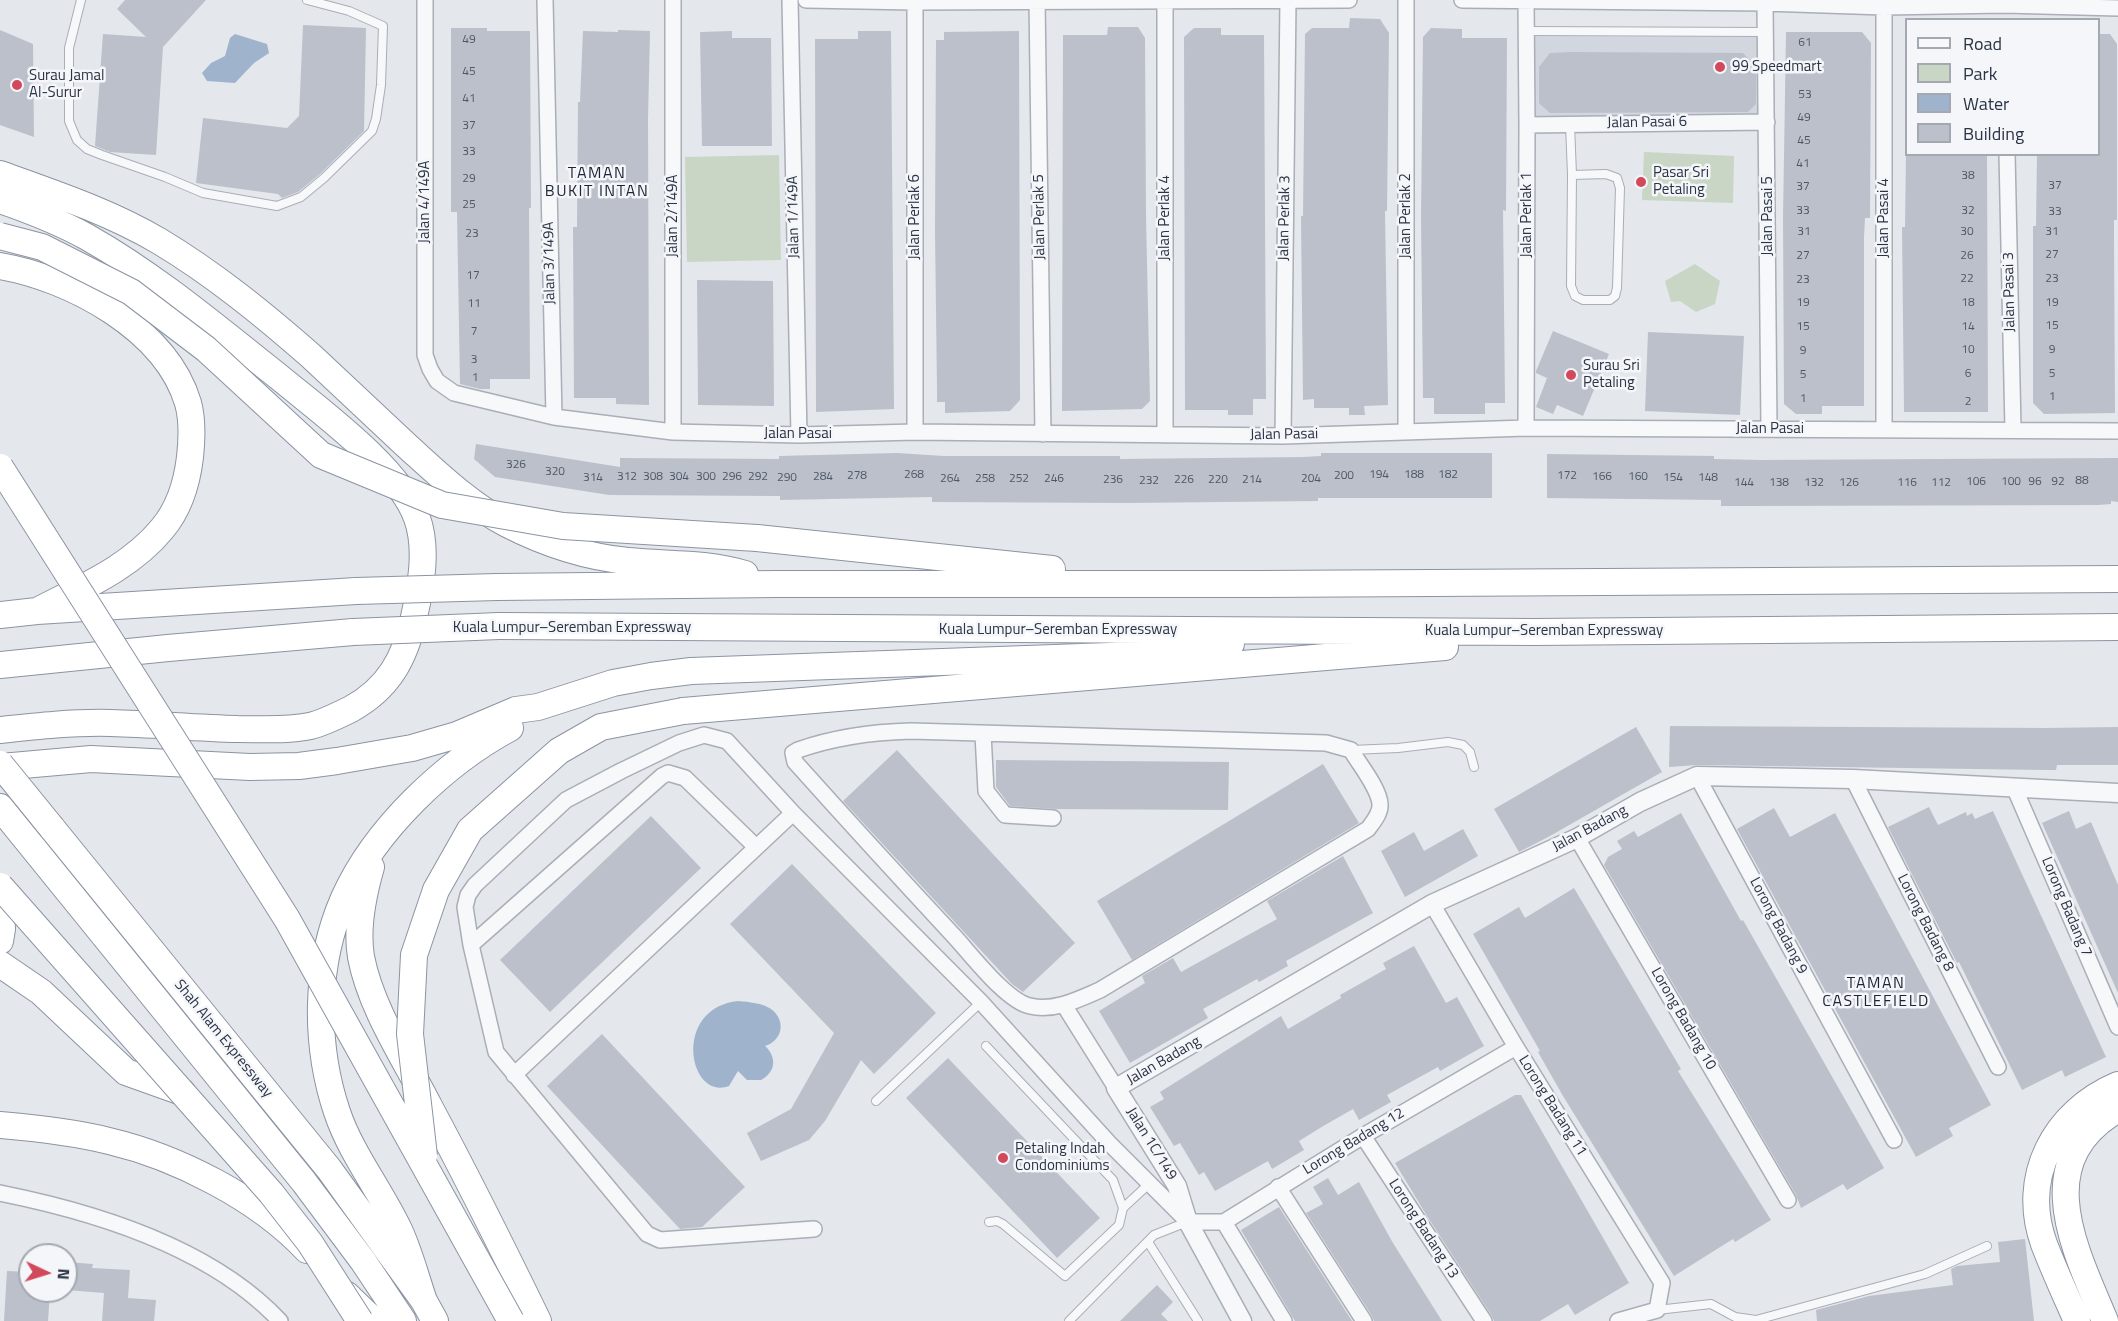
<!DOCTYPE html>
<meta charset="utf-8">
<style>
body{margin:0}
#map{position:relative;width:2118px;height:1321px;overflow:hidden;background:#e4e7ec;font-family:"Titillium Web",sans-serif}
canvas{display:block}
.legend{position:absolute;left:1905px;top:18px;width:195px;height:138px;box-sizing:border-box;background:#f4f6f9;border:2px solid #a4a8b1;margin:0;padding:8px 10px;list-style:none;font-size:18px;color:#2b3445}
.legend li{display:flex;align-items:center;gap:12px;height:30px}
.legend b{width:30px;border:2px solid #a4a8b1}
.north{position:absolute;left:18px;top:1243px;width:60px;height:60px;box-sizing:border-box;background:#f4f6f9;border:2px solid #a4a8b1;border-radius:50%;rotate:94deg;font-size:16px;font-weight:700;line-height:24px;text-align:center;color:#2b3445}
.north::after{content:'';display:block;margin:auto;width:21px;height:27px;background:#d1495b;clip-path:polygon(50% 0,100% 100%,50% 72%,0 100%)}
</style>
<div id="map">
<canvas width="2118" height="1321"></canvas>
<ul class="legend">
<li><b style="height:8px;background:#f7f8fa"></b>Road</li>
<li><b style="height:16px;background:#c9d6c5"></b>Park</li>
<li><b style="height:16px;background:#9fb4cc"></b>Water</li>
<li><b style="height:16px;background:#bbc0ca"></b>Building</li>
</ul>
<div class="north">N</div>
</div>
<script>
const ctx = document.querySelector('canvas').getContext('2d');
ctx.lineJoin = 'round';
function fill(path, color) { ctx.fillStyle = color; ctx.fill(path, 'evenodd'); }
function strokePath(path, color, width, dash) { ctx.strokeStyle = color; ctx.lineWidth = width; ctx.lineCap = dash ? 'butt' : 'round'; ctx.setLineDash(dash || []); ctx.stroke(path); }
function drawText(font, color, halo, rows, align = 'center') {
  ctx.font = font + ' "Titillium Web",sans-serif'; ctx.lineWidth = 5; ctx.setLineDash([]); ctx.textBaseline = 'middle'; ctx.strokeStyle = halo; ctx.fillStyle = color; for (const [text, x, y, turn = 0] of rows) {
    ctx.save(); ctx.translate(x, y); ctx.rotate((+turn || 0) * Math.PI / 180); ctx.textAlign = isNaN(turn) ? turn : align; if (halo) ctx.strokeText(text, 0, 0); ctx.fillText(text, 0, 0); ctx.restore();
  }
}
fill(new Path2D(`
 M1532 36 1759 37 1760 117 1534 118Z`), '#d2d6de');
fill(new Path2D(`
 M1644 152 1734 156 1733 203 1642 200Z
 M779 155 781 260 687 262 685 157Z
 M1695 264 1720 281 1715 304 1696 312 1680 301 1671 302 1665 281Z`), '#c9d6c5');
fill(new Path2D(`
 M235 34 267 44 269 53 254 63 235 83 207 81 202 73 211 63 225 56 230 38Z
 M738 1001C749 1002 762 1003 771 1009 787 1021 782 1041 765 1046 777 1057 776 1072 761 1080H747L738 1071 729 1086C688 1101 672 1008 738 1001Z`), '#9fb4cc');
fill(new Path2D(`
 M125 0H206L163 47 156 155 110 152 95 146 103 34 146 37 117 9Z
 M1350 18 1380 19 1389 33 1387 211H1385L1388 405 1364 406 1365 415H1349V408H1314V399L1303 400 1301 216H1303L1305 34 1312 28H1349Z
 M303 25 366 28 364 131 320 174 298 192 282 198 278 194 196 183 203 118 287 128 299 116Z
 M1108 27H1138L1145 38 1146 217 1150 401 1142 409 1062 411 1063 35H1107Z
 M451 28H487V31H530L531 208H529L530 379H490V389H480L460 384 457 212H451Z
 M1194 28H1221V35H1264L1266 399H1253V415H1228V410H1185L1184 37Z
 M1431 28 1462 29V38H1507L1506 211 1503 210 1505 403H1485V414H1434V398H1423L1421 218 1423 37Z
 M0 30 33 44 34 137 0 125Z
 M618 30 650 31 648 119 649 405 616 404V398H574L573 227H577L578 102H580L583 31 618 32Z
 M732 31V38H771L772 146H702L700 32Z
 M858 31H891L894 409 816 412 815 39H858Z
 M1019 31 1020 400 1010 411 945 413V402H937V390L935 231 936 40H944V32Z
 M1786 32H1862L1871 43 1870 218H1865L1864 237V406H1822V414H1796L1784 404 1783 218Z
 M2098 34H2110L2117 44V220H2114V238L2115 413 2044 414 2033 403V226H2036L2037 154H2098Z
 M1572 52 1743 53 1756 67V104L1748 112 1550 113 1539 103V67L1550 53Z
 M1906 154H1987L1988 412H1904L1902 227H1905Z
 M697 280 773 281 774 406 698 405Z
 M1553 331 1609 354 1583 416 1557 405 1553 414 1536 407 1547 378 1536 373V371Z
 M1648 332 1744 336 1740 415 1645 411Z
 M476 444 620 467V458L779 459V456L897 453 944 456H1120V459L1303 457 1321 456V453H1492V498H1318V501L1127 503 932 502V497L780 500V496L609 495 495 477 474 459Z
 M1547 454 1714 456V459L1761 460 2118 458V502L2111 501V504L2098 505 1751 506H1721V500L1547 498Z
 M1670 726 2045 728 2118 727V765H2057L2056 770H2045L1697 765 1669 767Z
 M1636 727 1662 772 1550 836 1519 852 1494 809Z
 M897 750 1075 943 1023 992 1012 984 843 801Z
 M996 760 1229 762 1228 810 1055 809 1010 806 996 787Z
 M1323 764 1359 823 1132 960 1097 901Z
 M1929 807 1938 825 1966 812 1967 816 1972 813 1975 819 1993 811 2106 1057 2065 1077 2062 1070 2022 1090 1959 962 1957 963 1888 827Z
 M1774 808 1790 837 1835 813 1991 1105 1949 1128 1953 1136 1916 1157 1737 829Z
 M2069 811 2076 829 2091 822 2118 885V993L2042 823Z
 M1681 813 1741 921 1743 920 1884 1168 1847 1190 1843 1184 1801 1208 1796 1195 1604 865 1608 857 1622 849 1617 841 1634 831 1638 837Z
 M651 816 701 868 550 1012 500 960Z
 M1463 829 1478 856 1405 897 1381 851 1414 832 1424 851Z
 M1343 856 1373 913 1286 961 1288 966 1259 982 1257 979 1203 1009 1208 1018 1130 1063 1099 1011 1145 983 1142 976 1173 958 1181 972 1277 919 1267 901Z
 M792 864 936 1013 874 1074 861 1060 825 1121 809 1140 761 1161 747 1133 791 1109 834 1033 730 924Z
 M1574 888 1681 1069 1678 1071 1771 1220 1735 1242 1733 1239 1674 1276 1563 1096 1538 1052 1540 1051 1473 934 1519 907 1525 918Z
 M1414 946 1446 1003 1457 997 1484 1046 1440 1071 1438 1067 1387 1095 1391 1102 1359 1120 1353 1109 1325 1125 1299 1141 1304 1150 1272 1169 1268 1161 1215 1191 1204 1172 1199 1175 1180 1143 1174 1146 1150 1107 1164 1099 1160 1092 1281 1016 1288 1029 1341 998 1340 995 1386 969 1383 963Z
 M602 1034 745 1187 702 1227 680 1229 547 1086Z
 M948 1058 1100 1218 1057 1258 906 1098Z
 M1515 1095H1521L1629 1283 1575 1315 1568 1304 1540 1321H1494L1492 1316 1427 1216 1395 1163Z
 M1328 1178 1338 1195 1359 1182 1393 1243 1442 1321H1374L1372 1316 1306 1213 1323 1204 1313 1187Z
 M1279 1207 1352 1321H1295L1241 1230Z
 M2025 1239 2034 1321H1817L1816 1310 1869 1296 1953 1285 1951 1269 1957 1266 2000 1262 1998 1242Z
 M66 1262 93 1264 92 1268 130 1270 128 1298 156 1300 154 1321H102L104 1293 66 1290Z
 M7 1271 30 1272V1291H50L48 1321H4Z
 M1157 1285 1173 1302 1161 1314 1168 1321H1120Z`), '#bbc0ca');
const service = new Path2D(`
 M81 0 69 48V121L77 140 87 149 102 155 165 177 203 193 277 206 301 197 324 178 372 131 376 119 381 85 383 26 349 11 307 0
 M1526 31 1766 32
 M1570 124 1572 175 1571 286 1575 296 1583 300H1610L1615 296 1617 288 1620 188 1617 178 1606 174 1572 175
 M1351 750 1398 748 1448 742 1463 745 1470 752 1474 767
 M986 1046 1113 1180 1123 1208 1119 1225 1065 1276 1003 1224 997 1221 989 1222
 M876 1101 981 1002
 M1123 1208 1150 1183
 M1148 1242 1198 1321
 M1657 1310 1711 1304 1735 1317 1756 1320 1925 1274 1987 1246
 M1069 1321 1154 1235 1187 1222`);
const minor = new Path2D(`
 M425 0V355L430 369 437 381 454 393 554 417 673 432 799 435 915 432 1283 436 1526 428 2118 431
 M545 0 554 417
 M790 0 799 435
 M806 0 915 2 1349 0
 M1037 0 1043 434
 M1406 0V432
 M1462 0 1765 3 1884 7 2004 5 2118 8
 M1526 1 1527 125 1526 428
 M1165 2V435
 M1765 3 1769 429
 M1884 7V430
 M1527 125 1767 122
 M2007 154 2013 429
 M673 432V0
 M915 432V2
 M1283 436 1288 0
 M911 731 1326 743 1351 750C1359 764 1379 788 1380 804 1381 813 1373 822 1368 829L1100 990C1079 999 1054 1012 1030 1006 1006 1001 970 953 953 935 900 878 847 820 795 762L793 753 798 750C835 737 872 732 911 731Z
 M983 734 986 791 1005 815 1053 818
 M1697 776 1894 1140
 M1853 779 1998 1067
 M2014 787 2118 1027
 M793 813 727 741 704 735 679 743 621 771 566 800 475 885 468 895 465 907 471 945 496 1052 647 1234 660 1240 814 1229
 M1577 838 1788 1200
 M1432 904 1516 1047 1662 1283 1657 1310 1618 1321
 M471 945 662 776 668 773 685 778 756 847
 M1064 1005 1116 1088
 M514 1075 793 813 981 1002 1109 1143 1188 1222H1224L1363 1136 1516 1047
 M1363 1136 1484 1321
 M1278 1187 1364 1321
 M0 1193C95 1212 212 1248 280 1321
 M1224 1222 1284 1321`);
const tertiary = new Path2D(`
 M1242 1321 1188 1222 1177 1186 1116 1088 1432 904 1577 838 1640 802 1697 776 1853 779 2118 793`);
const motorway = new Path2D(`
 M0 174C53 193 110 212 159 241 214 274 263 314 311 356 343 386 375 416 407 446 438 474 470 505 507 524 544 543 587 557 628 561 667 565 707 562 745 574
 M0 200C29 210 60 222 87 237 156 276 217 328 279 377 320 411 400 469 417 518 428 549 421 586 414 617 405 658 389 688 351 709 339 715 323 723 310 726 286 731 262 729 238 729 195 728 153 724 111 723 74 722 37 726 0 730
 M0 266C71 278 166 329 188 403 193 421 192 439 190 457 187 483 179 509 162 529 130 568 81 588 37 611
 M757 538 1052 569
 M497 587 777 584H1260L2118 579
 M0 615 37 611 356 591
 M499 626 1534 632 2118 627
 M0 665 168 648 353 632
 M683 711 1445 647
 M0 767 91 759 250 767 299 766 337 761 412 748 457 735 516 710 538 707 613 683 651 676 691 671 1138 655 1231 644
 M0 807 304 1182 363 1261 403 1321
 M52 828 329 1169 424 1301 435 1321
 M371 867C363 895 356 927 361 957 371 1009 405 1059 429 1106 467 1177 503 1249 538 1321
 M0 893 2 929 0 941
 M0 964 41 992 126 1072 182 1092
 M0 1125C36 1128 73 1132 109 1141 177 1157 258 1198 307 1250
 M347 1295 373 1320 377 1321
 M424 1301C416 1278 410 1254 400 1232 381 1191 351 1154 337 1112 314 1043 315 964 344 898 375 829 445 763 510 728
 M2077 1321C2066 1296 2054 1270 2044 1244 2020 1177 2054 1112 2118 1085
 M2105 1321C2075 1249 2028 1161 2118 1109`);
strokePath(service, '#a9aeb7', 10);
strokePath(minor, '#a9aeb7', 18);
strokePath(tertiary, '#a9aeb7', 21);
strokePath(motorway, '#8b94a3', 28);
strokePath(service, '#f7f8fa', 8);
strokePath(minor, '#f7f8fa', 15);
strokePath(tertiary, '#f7f8fa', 18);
strokePath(motorway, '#fff', 26);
const motorwayBridge = new Path2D(`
 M0 236 42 247 131 292 206 349 321 455 442 505 563 526 757 538
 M0 467 287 919 511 1321
 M356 591 497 587
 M353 632 499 626
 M0 764 52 828
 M0 886 271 1193 310 1243 360 1321
 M424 1156 410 1034 414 955 436 890 470 830 559 751 601 727 683 711`);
strokePath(motorwayBridge, '#8b94a3', 28, []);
strokePath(motorwayBridge, '#fff', 26);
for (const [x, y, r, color] of [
 [1720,67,6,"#d1495b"],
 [17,85,6,"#d1495b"],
 [1641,182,6,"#d1495b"],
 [1571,375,6,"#d1495b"],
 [1003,1158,6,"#d1495b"]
]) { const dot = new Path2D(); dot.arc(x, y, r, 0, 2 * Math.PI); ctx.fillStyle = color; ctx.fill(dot); strokePath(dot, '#f4f6f9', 2); }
drawText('12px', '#4f5766', null, [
 ["49",469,40],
 ["61",1805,43],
 ["45",469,72],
 ["53",1805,95],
 ["41",469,99],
 ["49",1804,118],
 ["37",469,126],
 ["45",1804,141],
 ["33",469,152],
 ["41",1803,164],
 ["38",1968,176],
 ["29",469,179],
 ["37",2055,186],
 ["37",1803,187],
 ["25",469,205],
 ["33",1803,211],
 ["32",1968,211],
 ["33",2055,212],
 ["31",1804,232],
 ["30",1967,232],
 ["31",2052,232],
 ["23",472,234],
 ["27",2052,255],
 ["27",1803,256],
 ["26",1967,256],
 ["17",473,276],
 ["22",1967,279],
 ["23",2052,279],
 ["23",1803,280],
 ["19",1803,303],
 ["18",1968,303],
 ["19",2052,303],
 ["11",474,304],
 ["15",2052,326],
 ["15",1803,327],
 ["14",1968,327],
 ["7",474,332],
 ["10",1968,350],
 ["9",2052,350],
 ["9",1803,351],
 ["3",474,360],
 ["6",1968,374],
 ["5",2052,374],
 ["5",1803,375],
 ["1",475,378],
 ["1",2052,397],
 ["1",1803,399],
 ["2",1968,402],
 ["326",516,465],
 ["320",555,472],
 ["268",914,475],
 ["194",1379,475],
 ["188",1414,475],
 ["182",1448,475],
 ["278",857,476],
 ["200",1344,476],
 ["172",1567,476],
 ["312",627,477],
 ["308",653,477],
 ["304",679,477],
 ["300",706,477],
 ["296",732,477],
 ["292",758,477],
 ["284",823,477],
 ["166",1602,477],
 ["160",1638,477],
 ["314",593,478],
 ["290",787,478],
 ["154",1673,478],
 ["148",1708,478],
 ["264",950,479],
 ["258",985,479],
 ["252",1019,479],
 ["246",1054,479],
 ["204",1311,479],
 ["236",1113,480],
 ["226",1184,480],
 ["220",1218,480],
 ["214",1252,480],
 ["232",1149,481],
 ["88",2082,481],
 ["106",1976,482],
 ["100",2011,482],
 ["96",2035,482],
 ["92",2058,482],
 ["144",1744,483],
 ["138",1779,483],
 ["132",1814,483],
 ["126",1849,483],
 ["116",1907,483],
 ["112",1941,483]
]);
drawText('15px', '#2b3445', '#f4f6f9', [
 ["99 Speedmart",1732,67],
 ["Surau Jamal",29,76],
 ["Al-Surur",29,93],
 ["Pasar Sri",1653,173],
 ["Petaling",1653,190],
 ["Surau Sri",1583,366],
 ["Petaling",1583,383],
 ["Petaling Indah",1015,1149],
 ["Condominiums",1015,1166]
], 'left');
drawText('15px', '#2b3445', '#f4f6f9', [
 ["Jalan Pasai 6",1647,123,-1],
 ["Jalan 4/149A",425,202,-90],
 ["Jalan Perlak 1",1527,215,-90],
 ["Jalan 2/149A",673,216,-90],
 ["Jalan Perlak 2",1406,216,-90],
 ["Jalan Pasai 5",1768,216,-90],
 ["Jalan 1/149A",794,217,-91],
 ["Jalan Perlak 6",915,217,-90],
 ["Jalan Perlak 5",1040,217,-91],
 ["Jalan Perlak 4",1165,218,-90],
 ["Jalan Perlak 3",1285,218,-89],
 ["Jalan Pasai 4",1884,218,-90],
 ["Jalan 3/149A",550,263,-91],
 ["Jalan Pasai 3",2010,292,-91],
 ["Jalan Pasai",1770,429],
 ["Jalan Pasai",798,434],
 ["Jalan Pasai",1284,435,-1],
 ["Kuala Lumpur–Seremban Expressway",572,628],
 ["Kuala Lumpur–Seremban Expressway",1058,630],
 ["Kuala Lumpur–Seremban Expressway",1544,631],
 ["Jalan Badang",1590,829,-28],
 ["Lorong Badang 7",2066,907,67],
 ["Lorong Badang 8",1925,923,63],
 ["Lorong Badang 9",1778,926,62],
 ["Lorong Badang 10",1683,1019,60],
 ["Shah Alam Expressway",223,1039,51],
 ["Jalan Badang",1164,1061,-30],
 ["Lorong Badang 11",1552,1106,58],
 ["Lorong Badang 12",1354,1142,-31],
 ["Jalan 1C/149",1151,1144,58],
 ["Lorong Badang 13",1423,1229,57]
]);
ctx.letterSpacing = '1.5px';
drawText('16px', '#1d2536', '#f4f6f9', [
 ["TAMAN",597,174],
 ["BUKIT INTAN",597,192],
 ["TAMAN",1876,984],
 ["CASTLEFIELD",1876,1002]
]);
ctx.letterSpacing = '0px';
</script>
